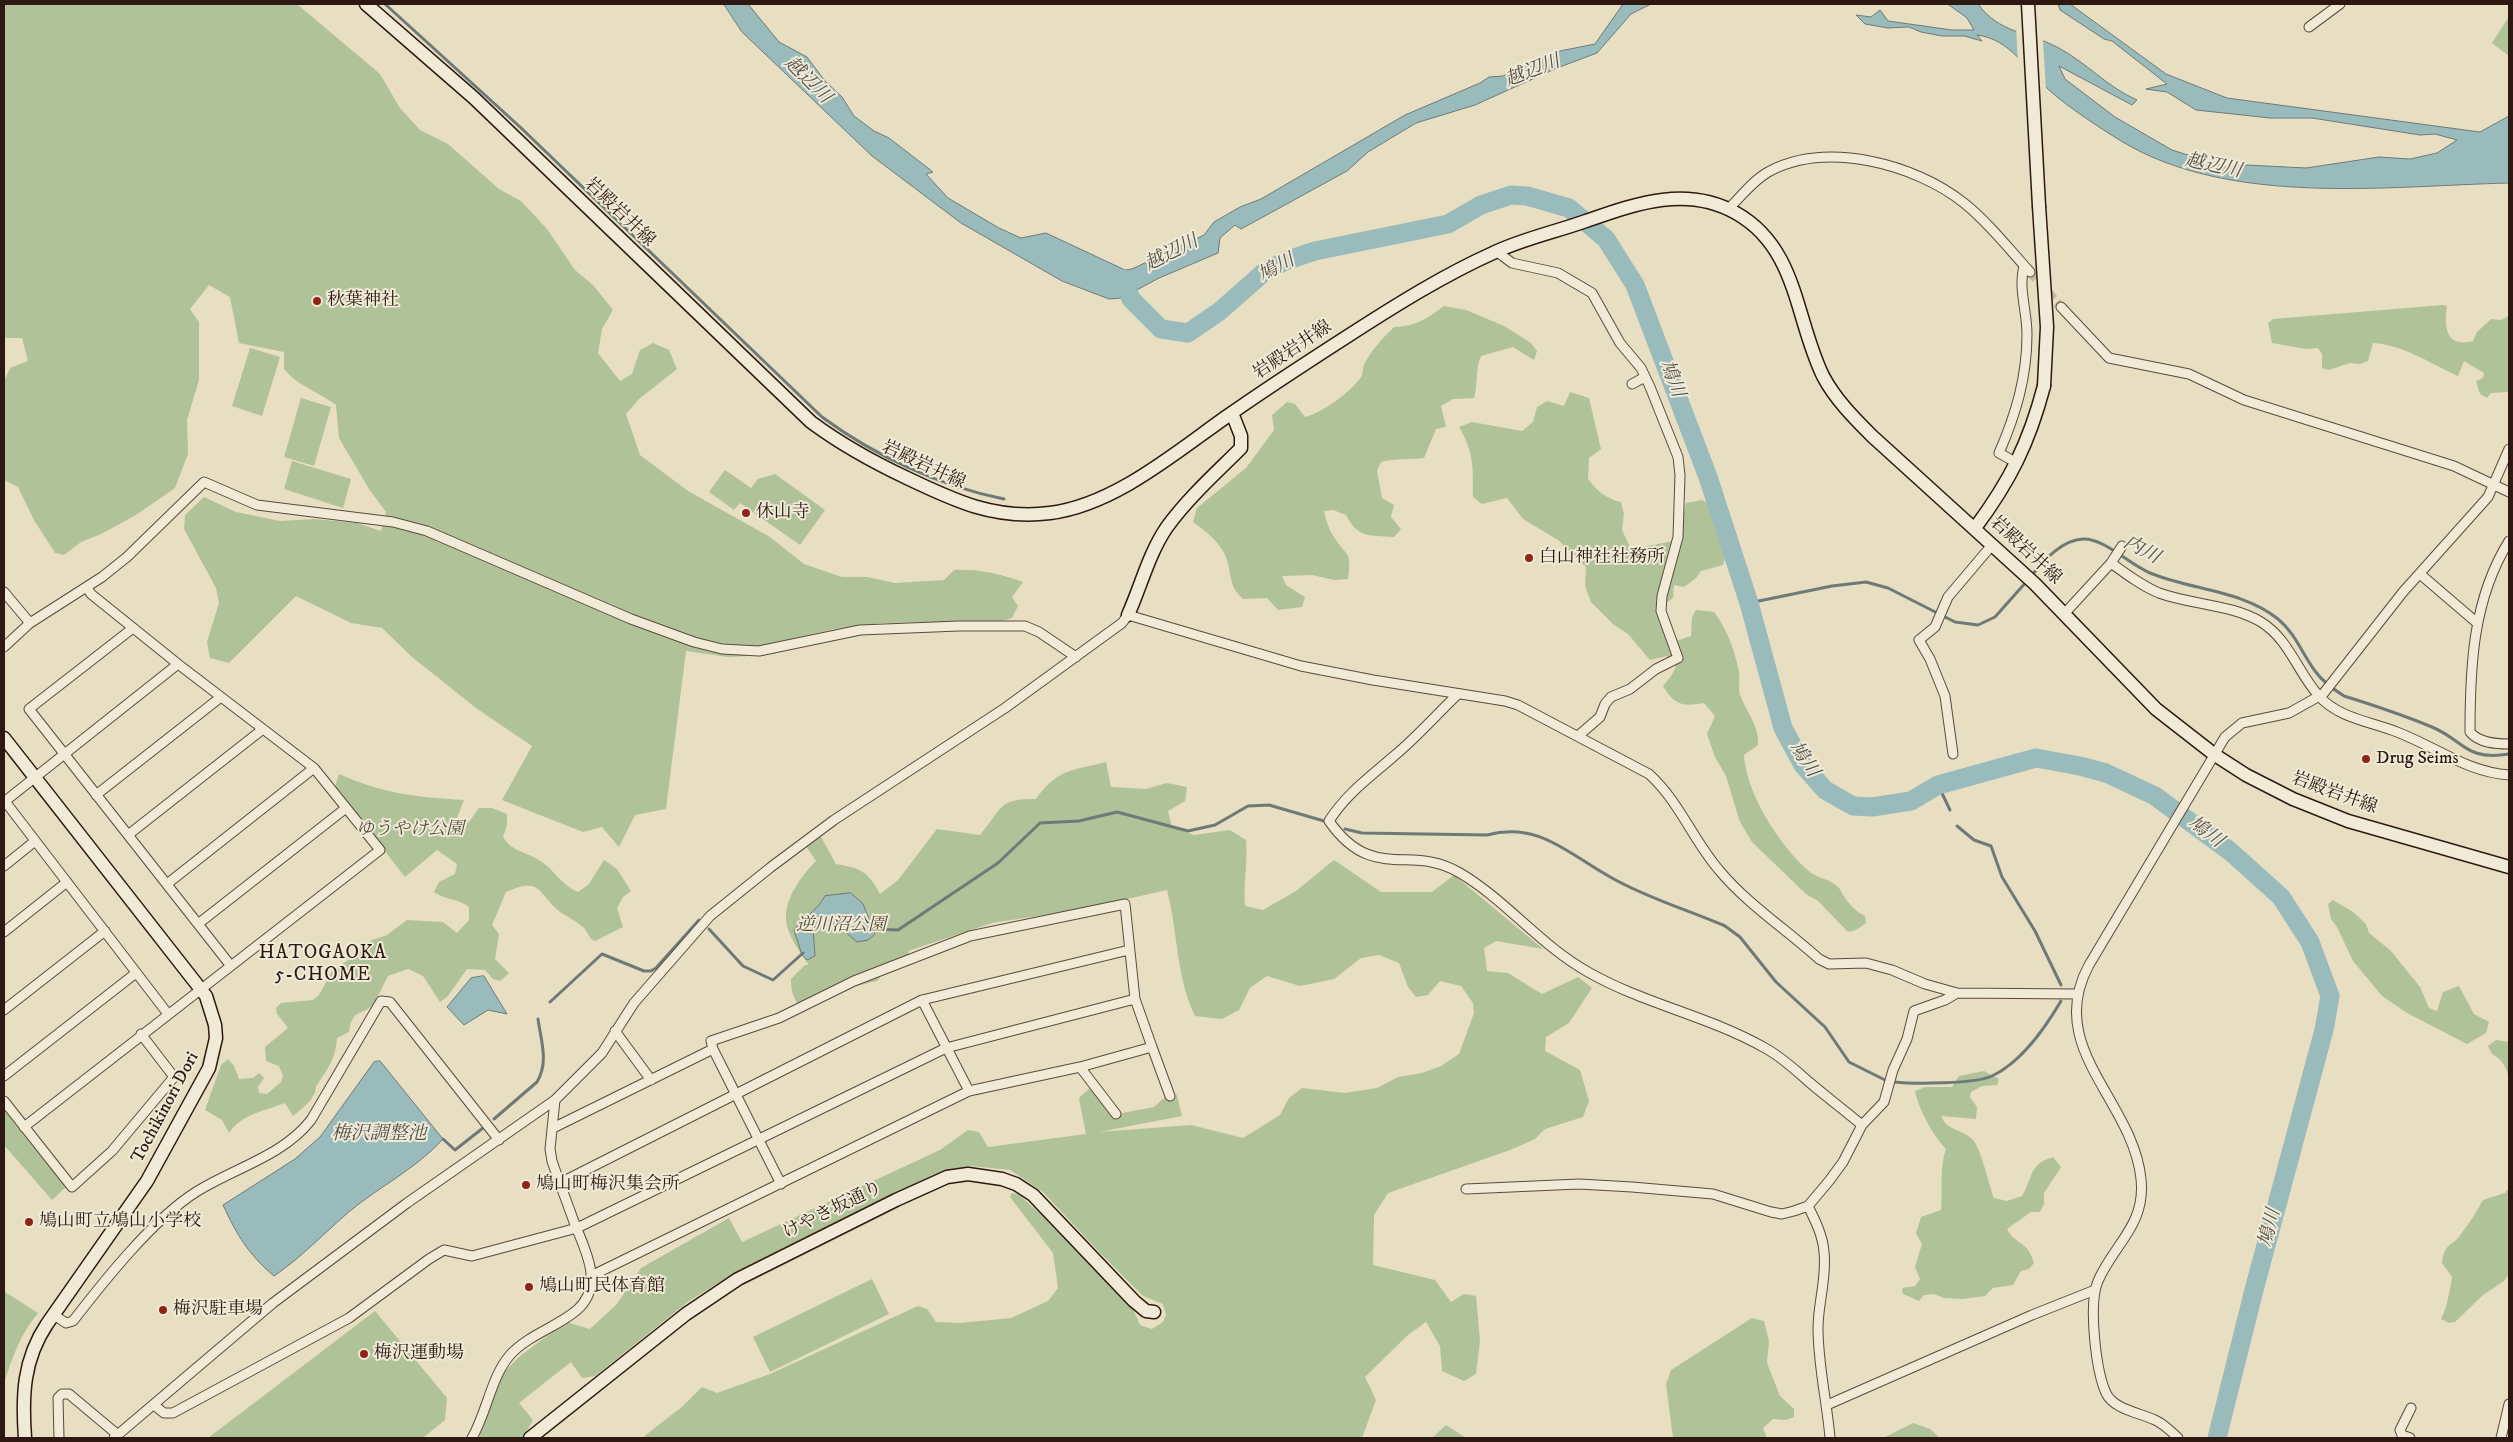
<!DOCTYPE html>
<meta charset="utf-8">
<style>
body{margin:0}
#map{position:relative;width:2513px;height:1442px;overflow:hidden;background:#e8dec2;font-family:"IM FELL DW Pica",serif}
canvas{display:block}
.frame{position:absolute;inset:0;border:5px solid #2d1911;pointer-events:none}
</style>
<div id="map">
<canvas width="2513" height="1442"></canvas>
<div class="frame"></div>
</div>
<script>
const ctx = document.querySelector('canvas').getContext('2d');
ctx.lineJoin = 'round';
function fill(path, color) { ctx.fillStyle = color; ctx.fill(path, 'evenodd'); }
function strokePath(path, color, width, dash) { ctx.strokeStyle = color; ctx.lineWidth = width; ctx.lineCap = dash ? 'butt' : 'round'; ctx.setLineDash(dash || []); ctx.stroke(path); }
function drawText(font, color, halo, rows, align = 'center') {
  ctx.font = font + ' "IM FELL DW Pica","Noto Serif JP",serif'; ctx.lineWidth = 4; ctx.setLineDash([]); ctx.textBaseline = 'middle'; ctx.strokeStyle = halo; ctx.fillStyle = color; for (const [text, x, y, turn = 0] of rows) {
    ctx.save(); ctx.translate(x, y); ctx.rotate((+turn || 0) * Math.PI / 180); ctx.textAlign = isNaN(turn) ? turn : align; if (halo) ctx.strokeText(text, 0, 0); ctx.fillText(text, 0, 0); ctx.restore();
  }
}
fill(new Path2D(`
 M4 4H297L380 74 400 108 420 130 448 144 499 189 521 201 547 229 575 270 593 285 613 310 602 329 598 353 620 381 632 374 640 350 653 343 669 350 677 369 639 399 626 414 640 455 688 491 770 537 804 564 842 577H867L895 583 944 580 954 570C978 569 1001 574 1023 582L1012 597 1018 606 1012 618 1001 621 882 623 840 628 794 638 767 655 728 657 686 651 666 809 635 815 619 847 602 827 583 832 502 800 532 746 476 708 412 657 382 628 351 623 296 596 229 663 210 658 207 642 219 603 216 588 184 529 185 515 204 497 236 512 280 521 315 519 357 523 381 531 386 512 369 489 339 438 336 405C317 391 299 387 284 369V352L239 343 230 297 209 285 190 309 199 322V380L187 420 188 454 175 488 136 515 101 534 81 542 64 555 55 553 34 520 18 487 4 480V382L10 368 28 361 22 338H4Z
 M2509 5V56L2492 43 2508 18Z
 M2443 305 2447 306C2444 328 2446 348 2473 341L2477 332 2491 319 2501 320 2509 316V392L2491 393 2487 398 2480 394 2476 381 2483 378 2484 373 2464 361 2458 376C2429 363 2404 345 2373 343L2368 361 2360 364 2350 363 2329 370 2322 368V354L2318 348 2306 349 2272 343 2268 323 2273 319Z
 M1444 306 1466 310 1504 326 1531 343 1537 351 1534 360 1513 347 1481 356C1475 370 1478 383 1474 398L1453 399 1441 406 1446 427 1436 429 1424 458C1409 460 1395 458 1381 462L1377 471 1382 498 1394 505 1391 517 1401 529 1394 537C1370 535 1358 539 1346 515L1333 510 1324 511C1326 520 1329 530 1334 537 1347 558 1352 550 1348 579L1334 580 1312 575 1282 576 1286 585 1305 597 1302 607 1278 610 1267 598 1243 599C1230 587 1232 580 1228 564 1225 546 1207 532 1193 522L1197 508 1246 468 1274 430 1272 415 1287 402 1295 404 1305 417C1322 413 1351 392 1361 377 1364 373 1362 367 1365 363 1372 349 1383 338 1394 327 1415 327 1428 318 1444 306Z
 M250 348 280 357 262 416 232 406Z
 M1570 392 1589 398 1601 449 1589 458 1588 479C1597 491 1607 499 1621 502L1624 514 1622 530 1631 549 1669 542 1682 534V521L1686 503 1702 500 1712 506 1723 538 1726 554 1723 565 1701 571 1696 578 1684 587 1674 585 1673 598 1657 610 1665 636 1679 640 1691 636 1692 617 1696 610 1714 612C1728 631 1734 649 1739 672 1740 679 1738 688 1740 695 1747 713 1759 725 1758 745L1744 755C1746 794 1781 848 1810 872 1817 878 1829 879 1837 886 1840 888 1841 892 1843 895 1849 904 1855 911 1865 916L1866 923C1860 927 1854 933 1847 931L1818 901 1806 894 1752 842 1740 822 1726 776 1715 757 1707 734 1715 716 1704 703C1683 707 1674 705 1663 686L1671 676 1676 667 1667 656 1650 660 1628 634 1613 624 1591 602 1585 586 1586 567 1558 540 1523 519 1507 498 1482 504 1473 497C1473 468 1474 452 1459 427L1472 422 1522 431 1533 422 1537 407 1547 401 1564 406Z
 M301 398 331 407 314 466 284 457Z
 M292 461 351 479 343 508 284 489Z
 M725 470 751 488 758 479 775 474 825 510 800 545 740 503 734 510 709 492Z
 M1106 762 1111 787 1146 789 1167 783 1187 787 1185 801 1168 811 1172 827 1194 835 1230 830 1246 840C1248 862 1243 884 1245 906L1263 910 1296 891 1334 860 1381 892H1432L1454 875 1543 949 1496 941 1484 948 1487 971 1508 973 1542 994 1578 977 1592 988 1569 1023 1546 1037 1545 1051 1580 1070 1589 1101 1583 1117 1545 1129 1535 1139 1510 1150 1388 1193 1374 1215 1373 1265 1435 1280 1451 1302 1464 1294 1476 1296 1480 1341 1476 1374 1464 1381 1442 1371 1440 1346 1426 1322 1408 1335 1365 1377 1376 1400 1362 1438H642L683 1406 702 1387 717 1393 770 1374 918 1306 927 1309 936 1322 960 1323 1011 1318 1048 1301 1058 1288 1053 1253 1010 1197 1012 1193 1019 1195 1044 1217 1132 1307 1140 1325 1152 1329 1163 1322 1166 1315 1163 1304 1143 1296 1099 1252 1043 1192 1010 1170 971 1166 933 1175 739 1270 689 1301 595 1376 582 1378 571 1362 519 1403 533 1420 525 1434 528 1438H479L504 1372 520 1356 566 1322 590 1329 617 1304 641 1268 729 1218 742 1242 940 1150 968 1130 979 1132 988 1147 1086 1134 1079 1098 1091 1087 1112 1115 1154 1107 1164 1098 1177 1095 1182 1116 1099 1132 1191 1125 1243 1138 1280 1115 1289 1098 1302 1088 1345 1093 1377 1088 1398 1077 1422 1073 1441 1066 1459 1054 1474 1013 1473 1003 1461 986 1440 981 1428 995 1416 997 1408 987 1399 963 1379 955 1361 958 1334 979 1300 986 1267 976 1250 988 1239 1010 1222 1019 1195 1016C1176 977 1178 932 1167 890L1078 910 992 923 908 951 909 955 894 961 877 981 856 986 836 996 822 995 814 1007 802 1010C794 999 791 993 791 979L805 965H809C801 954 786 933 786 919 785 898 802 875 816 861L806 846 820 835 836 864C860 868 868 871 880 894L898 880 937 829 980 835C1002 809 998 798 1036 799 1058 768 1072 771 1106 762Z
 M339 774C384 794 416 797 464 800L457 818 469 822 479 808H492L507 814V825L503 837C511 851 526 852 539 860 554 869 561 885 578 892L589 884 604 860 617 869 631 891 623 897 617 908 623 927 595 941C589 939 588 932 583 927 576 921 568 917 560 912 537 894 543 876 506 892L492 925 499 934 495 959 509 973 500 981 493 979 485 970 467 969 448 996 440 1002 423 976 408 969 388 976C383 985 379 996 373 1004 363 1017 353 1006 349 1032L337 1038C335 1060 329 1067 317 1085 315 1088 316 1093 313 1096 309 1104 300 1110 293 1116L285 1103C264 1111 242 1114 229 1133L222 1120 205 1110 221 1065 228 1059 234 1066 239 1079 253 1078 259 1073 264 1078 258 1087 259 1093 267 1094 281 1082 283 1076 279 1066 266 1061 265 1047 288 1028 277 1014 276 1008 281 1003 313 1000 319 995 333 970 353 957 372 940 387 935 407 920 443 922 457 933 469 920V907C457 898 445 900 434 892L439 882 455 874 457 864 437 850 405 877 335 787Z
 M2333 900 2353 912 2366 924 2369 933 2391 951 2420 987 2429 1008 2437 1011 2443 992 2459 986 2474 1014 2489 1022 2486 1033 2467 1044 2407 1013 2382 996 2353 961 2337 927 2331 919 2328 904Z
 M2496 1040 2509 1042V1079C2507 1068 2502 1059 2492 1054L2488 1046Z
 M1984 1071 1999 1079 1997 1085 1982 1086 1971 1092 1970 1097 1977 1107 1976 1119 1941 1116C1947 1131 1962 1129 1972 1139 1981 1147 1989 1186 1994 1198L2007 1201 2022 1196C2033 1177 2029 1164 2053 1157L2061 1167 2044 1193V1204L2040 1212H2031L2007 1229C2016 1246 2027 1239 2034 1263L2029 1269 2021 1271 2013 1285 1993 1288 1985 1296 1963 1299 1944 1298 1934 1294 1924 1295 1919 1301 1903 1294 1902 1288 1915 1286 1920 1279 1915 1267 1922 1244 1916 1233 1921 1217 1941 1210C1943 1190 1939 1168 1946 1149 1933 1135 1919 1111 1915 1091L1925 1087H1952L1959 1076Z
 M4 1107 66 1187 52 1200 4 1145Z
 M2509 1188 2508 1275 2504 1281 2483 1295 2455 1322 2449 1323 2441 1319C2447 1308 2450 1290 2452 1277L2442 1263C2445 1241 2452 1248 2461 1234 2469 1223 2477 1212 2483 1200L2505 1193Z
 M872 1279 889 1314 770 1372 753 1337Z
 M5 1292 38 1313C21 1333 12 1358 4 1383Z
 M375 1311 447 1398 445 1420 423 1438H208Z
 M1752 1318 1764 1321 1769 1341 1767 1363 1780 1396 1794 1409V1417L1786 1420 1773 1419 1763 1428 1767 1438H1673L1666 1384 1671 1370Z
 M1913 1423 1930 1429 1940 1438H1883Z
 M1446 1425 1466 1438H1432Z`), '#b0c298');
const water = new Path2D(`
 M724 4H748L779 42 807 57 825 81 842 97 854 116 874 131 889 138 933 172 926 174 948 198 999 228 1021 238 1046 233 1125 270 1132 269 1204 235 1214 222 1240 207 1261 199 1405 115 1480 83 1489 77 1503 76 1560 51 1595 44 1623 4H1651L1631 14 1597 53 1557 68 1475 105 1416 123 1368 152 1347 171 1241 229 1235 225 1220 238 1218 253 1159 278 1122 298 1109 299 1062 281 961 223 872 156 742 32Z
 M1948 4H1978C1999 33 2028 32 2057 47 2086 62 2107 87 2137 100L2132 105 2059 66 2065 79 2115 117 2172 150 2226 167 2247 165 2306 168 2379 157 2410 159 2437 153 2457 140 2435 134 2420 135 2312 118H2270L2196 110 2167 92 2146 89 2167 84 2112 41 2104 39 2060 10 2058 4H2070L2166 74 2227 98 2480 132 2509 116V183C2387 186 2230 207 2121 141 2100 128 2068 107 2050 91 2027 70 2010 39 1977 35L1982 41 1964 36H1942L1921 32 1909 27 1888 28 1865 24 1856 15 1871 17 1880 10 1888 21 1952 30H1974L1967 18Z
 M851 893 863 904 875 934 868 940 857 942 842 929 826 920 813 928 815 956 807 960 802 955 794 930C805 916 815 913 825 896Z
 M484 976 507 1014 488 1010 464 1025 447 1007 471 978Z
 M380 1061 443 1139C416 1169 380 1186 350 1211 324 1233 302 1257 274 1276 248 1254 237 1235 223 1205L295 1159 320 1137 374 1062Z`);
fill(water, '#9bb');
strokePath(water, '#6e7a77', 1);
fill(new Path2D(`
 M2016 28 2043 39 2046 90 2018 61Z`), '#e8dec2');
strokePath(new Path2D(`
 M385 4 519 126 822 417C875 456 939 486 1004 499
 M2031 576C2044 561 2061 540 2083 539 2104 538 2130 565 2150 573 2191 590 2242 590 2278 619 2295 633 2302 653 2315 671 2322 681 2333 689 2344 696 2373 705 2403 715 2432 727 2465 741 2465 761 2509 754
 M1749 603 1832 586 1866 582 1888 588 1955 622 1978 625 1995 617 2027 581
 M1938 785 1950 810
 M1957 826 1974 840 1991 846 2002 877 2035 931 2061 985
 M1345 829 1362 833 1487 835C1540 821 1569 855 1612 878 1647 898 1688 910 1725 926L1740 937 1776 982 1825 1027 1849 1062 1885 1080
 M709 929 743 966 773 980 803 953
 M870 929 898 930 998 863 1040 823 1079 821 1117 812 1188 831 1215 825 1248 806 1269 805 1324 821
 M550 1002 602 954 644 971H651L656 968 699 920 702 922
 M1894 1082C1913 1084 1976 1084 1992 1076 2022 1062 2045 1028 2061 1001
 M494 1119 537 1082C549 1062 541 1041 538 1019
 M443 1139 455 1150 483 1128`), '#6e7a77', 3);
strokePath(new Path2D(`
 M1123 279 1131 299 1161 329 1188 333 1220 311 1263 273 1285 261 1315 251 1448 224 1481 205 1511 195 1527 196 1569 208 1606 239 1635 285 1708 477 1749 603 1783 728 1803 765 1825 790 1853 806 1872 807 1911 801 1938 785 2036 758 2080 766 2106 773 2155 796 2231 852 2281 897 2310 942 2330 996 2324 1030 2254 1290 2217 1438`), '#9bb', 19);
strokePath(new Path2D(`
 M2030 272 2061 307`), '#c3b79f', 9, [9, 4.5]);
const street = new Path2D(`
 M2309 27 2340 4
 M1728 209C1741 197 1754 179 1770 171 1828 141 1915 164 1964 203 1988 222 2009 249 2030 272
 M1496 251 1512 263 1558 273 1592 293 1620 343 1641 368 1650 387 1678 457 1680 475 1678 537 1662 596 1661 611 1678 658 1656 669 1630 689 1611 697 1605 704 1600 717 1578 736
 M2061 307 2109 358 2189 374 2244 400 2454 466 2509 492
 M1632 384 1645 377
 M2017 463 1999 453C2016 414 2027 377 2027 334 2027 311 2018 288 2024 266
 M2509 541C2473 599 2470 665 2470 732 2479 743 2496 744 2509 744
 M2111 563 2122 546
 M2420 574 2476 622
 M4 592 30 623
 M2065 613 2111 563C2126 574 2142 586 2159 593 2192 605 2231 604 2261 622 2289 639 2298 673 2319 696 2338 718 2372 722 2397 732 2436 747 2467 772 2509 775
 M133 628 29 709 231 966
 M4 647 30 623 102 577 127 557 204 482 257 505 393 522 427 531 631 619 694 642 722 649 759 651 860 630 959 626H1025L1039 632 1076 657
 M1458 694C1437 714 1417 737 1394 756 1370 777 1346 794 1329 821 1373 884 1411 843 1460 873 1506 900 1541 946 1588 972 1644 1004 1709 1016 1765 1048 1782 1057 1795 1070 1809 1082 1827 1097 1845 1111 1862 1125
 M1953 754 1945 696 1930 659 1919 640 1935 627 1948 597 1992 545
 M96 795 221 697
 M4 800 168 1014
 M4 802 178 664
 M128 835 263 729
 M4 866 35 841
 M167 884 314 768
 M198 924 346 808
 M4 932 67 882
 M922 1000 969 1091
 M4 1010 105 931
 M615 1031 651 1080
 M1152 1047 1170 1096
 M1080 1067 1116 1114
 M4 1076 136 973
 M4 1101 72 1187 112 1151 174 1077 141 1034
 M24 1127 380 850 314 768 178 664 91 594 87 588
 M553 1128 713 1049
 M560 1183 922 1000 1129 950
 M1466 1189 1579 1184 1632 1187 1713 1194 1771 1212 1782 1214 1794 1211 1808 1206 1829 1181 1843 1162 1862 1125 1884 1102 1893 1070 1907 1039 1914 1011 1945 1000 1957 993
 M1808 1206C1815 1220 1823 1236 1824 1252 1827 1278 1818 1303 1818 1328 1818 1365 1827 1402 1830 1438
 M591 1276 969 1091 1080 1067 1152 1047 1135 999 1125 904 970 936 854 981 779 1018 711 1041 713 1049 781 1184
 M54 1315 66 1323 73 1321C104 1281 153 1219 196 1192 234 1168 283 1156 311 1120L381 1001 390 1002 499 1140
 M154 1405 164 1413H173L349 1318 429 1259 444 1250 472 1256 577 1228 946 1048 1135 999
 M1827 1405 2032 1315 2095 1290
 M59 1438 58 1398 62 1394H69L118 1435
 M114 1438 273 1303 407 1203 555 1100 602 1053 634 1003 710 916 771 867 834 820 1005 708 1122 623 1128 615 1301 666 1373 680 1505 701 1518 705 1649 774C1679 801 1693 840 1719 870 1746 903 1787 930 1819 959L1829 964 1866 963 1892 970 1925 984 1957 993 2077 994
 M472 1438C487 1412 491 1377 510 1355 528 1335 557 1327 577 1310 605 1285 585 1250 574 1222 567 1202 559 1182 552 1161L550 1149 555 1100
 M2178 1438C2171 1431 2164 1424 2155 1420 2140 1413 2113 1409 2106 1393 2096 1371 2088 1304 2098 1281 2114 1244 2146 1225 2141 1179 2133 1100 2044 1048 2089 965L2225 737 2242 723 2289 713 2323 694 2403 592 2488 497 2509 449
 M2410 1438 2402 1435 2400 1430 2411 1408
 M2501 1438 2509 1404`);
const secondary = new Path2D(`
 M366 4 474 98 811 422C842 445 873 462 907 478 955 501 995 520 1050 513 1114 505 1175 453 1226 417 1267 388 1309 361 1351 334 1396 305 1444 275 1493 253 1522 239 1555 232 1586 221 1635 204 1686 185 1736 213 1798 248 1795 319 1823 376 1835 399 1854 418 1872 436L2035 584 2156 709 2215 755 2246 775 2293 799 2348 821 2509 867
 M2028 4 2039 206
 M1975 528C2010 481 2029 443 2044 386
 M1128 615C1141 586 1149 553 1167 527 1188 498 1216 473 1241 448V436L1232 413
 M4 738 206 996 215 1025 216 1038 209 1068 147 1181 47 1324C23 1360 22 1396 25 1438
 M530 1438 686 1314 738 1279 896 1200 947 1177 968 1174 1002 1179 1016 1184 1033 1195 1134 1301 1146 1311 1154 1312`);
strokePath(street, '#5c4a3d', 11);
strokePath(secondary, '#2d1911', 15);
strokePath(street, '#f0ead7', 9);
strokePath(secondary, '#f0ead7', 12);
const secondaryBridge = new Path2D(`
 M2039 206 2047 327 2044 386`);
strokePath(secondaryBridge, '#2d1911', 15, []);
strokePath(secondaryBridge, '#f0ead7', 12);
for (const [x, y, r, color] of [
 [317,301,5,"#8f2418"],
 [746,513,5,"#8f2418"],
 [1529,558,5,"#8f2418"],
 [2366,759,5,"#8f2418"],
 [526,1185,5,"#8f2418"],
 [29,1222,5,"#8f2418"],
 [529,1287,5,"#8f2418"],
 [163,1310,5,"#8f2418"],
 [364,1354,5,"#8f2418"]
]) { const dot = new Path2D(); dot.arc(x, y, r, 0, 2 * Math.PI); ctx.fillStyle = color; ctx.fill(dot); strokePath(dot, '#f0ead7', 2); }
drawText('18px', '#2d1911', '#f0ead7', [
 ["岩殿岩井線",619,213,44],
 ["岩殿岩井線",1293,351,-34],
 ["岩殿岩井線",923,466,25],
 ["岩殿岩井線",2025,551,43],
 ["岩殿岩井線",2334,794,20],
 ["Tochikinori Dori",166,1108,-62],
 ["けやき坂通り",833,1211,-26]
]);
drawText('18px', '#2d1911', '#f0ead7', [
 ["秋葉神社",327,301],
 ["休山寺",756,513],
 ["白山神社社務所",1539,558],
 ["Drug Seims",2376,759],
 ["鳩山町梅沢集会所",536,1185],
 ["鳩山町立鳩山小学校",39,1222],
 ["鳩山町民体育館",539,1287],
 ["梅沢駐車場",173,1310],
 ["梅沢運動場",374,1354]
], 'left');
drawText('italic 18px', '#544c3a', '#f0ead7', [
 ["ゆうやけ公園",410,830],
 ["逆川沼公園",841,926]
]);
drawText('italic 19px', '#53524c', '#f0ead7', [
 ["越辺川",1533,72,-21],
 ["越辺川",807,81,45],
 ["越辺川",2213,167,12],
 ["越辺川",1172,254,-27],
 ["鳩川",1277,269,-28],
 ["鳩川",1671,379,69],
 ["内川",2141,551,28],
 ["鳩川",1803,760,56],
 ["鳩川",2205,833,37],
 ["梅沢調整池",379,1135],
 ["鳩川",2271,1228,-76]
]);
ctx.letterSpacing = '1px';
drawText('19px', '#2d1911', '#f0ead7', [
 ["HATOGAOKA",323,954],
 ["5-CHOME",323,976]
]);
ctx.letterSpacing = '0px';
</script>
